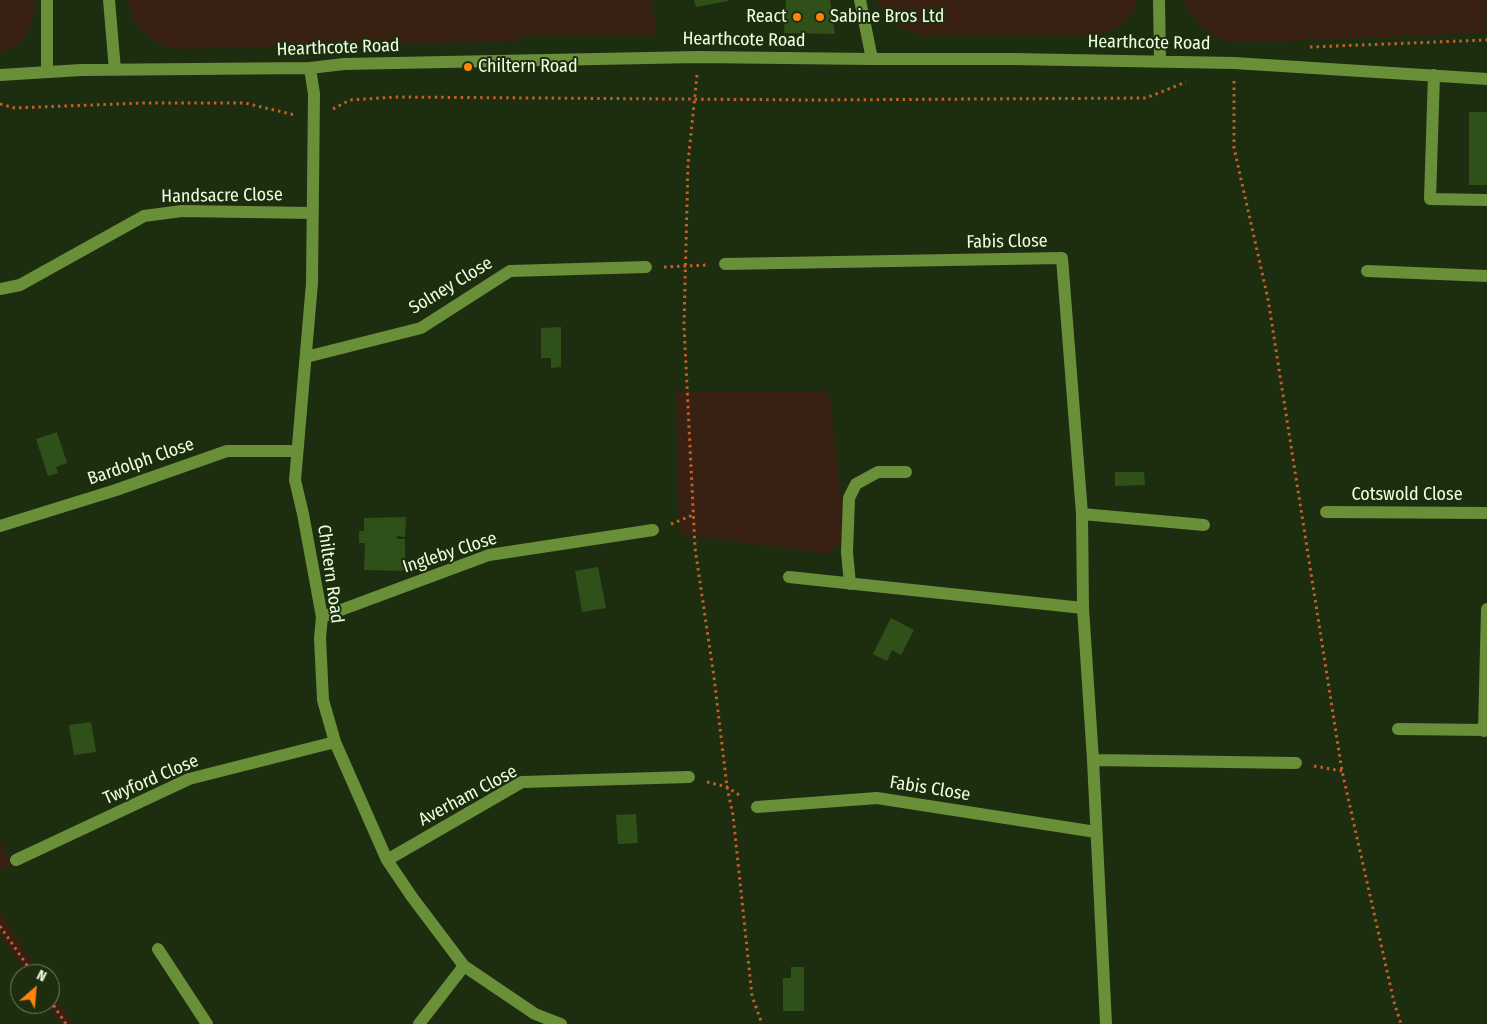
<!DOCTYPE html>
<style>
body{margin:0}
#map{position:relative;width:1487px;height:1024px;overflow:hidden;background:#1c2d10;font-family:"Fira Sans Condensed",sans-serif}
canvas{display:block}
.north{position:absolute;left:10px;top:964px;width:50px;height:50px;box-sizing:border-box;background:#1c2d10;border:1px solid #708162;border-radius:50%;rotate:27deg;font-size:14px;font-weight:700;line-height:20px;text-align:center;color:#edffdc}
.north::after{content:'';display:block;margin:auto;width:18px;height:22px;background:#ff8408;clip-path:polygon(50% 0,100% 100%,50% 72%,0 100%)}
</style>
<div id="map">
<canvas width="1487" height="1024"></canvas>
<div class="north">N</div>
</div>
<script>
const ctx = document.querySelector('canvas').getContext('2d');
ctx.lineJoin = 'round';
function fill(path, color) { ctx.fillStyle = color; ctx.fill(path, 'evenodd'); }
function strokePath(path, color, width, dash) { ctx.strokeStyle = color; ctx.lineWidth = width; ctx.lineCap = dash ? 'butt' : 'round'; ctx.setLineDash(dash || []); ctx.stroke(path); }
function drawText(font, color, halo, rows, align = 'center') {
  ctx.font = font + ' "Fira Sans Condensed",sans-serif'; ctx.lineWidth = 4; ctx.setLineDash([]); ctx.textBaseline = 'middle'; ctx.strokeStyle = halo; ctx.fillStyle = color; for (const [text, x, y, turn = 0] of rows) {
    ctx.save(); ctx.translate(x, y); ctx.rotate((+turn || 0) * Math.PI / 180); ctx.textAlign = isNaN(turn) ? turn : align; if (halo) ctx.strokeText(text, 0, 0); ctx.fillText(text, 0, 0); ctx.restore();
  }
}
fill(new Path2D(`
 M0 0H35C36 15 29 34 18 44 14 49 6 50 0 52Z
 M128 0H651L657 35H520V41L175 49 158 44 134 23Z
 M876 0H1136L1137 2 1133 14 1119 27 1101 35 923 36C898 27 888 25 876 0Z
 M1183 0H1487L1485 33 1259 42C1249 41 1238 42 1228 41 1211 38 1188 15 1183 0Z
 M829 391 846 540 828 554 679 534 676 392Z
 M0 841 12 866 0 871Z
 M0 912 40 974H27L0 934Z
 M50 990 74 1024H60L47 1004H50Z`), '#382012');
fill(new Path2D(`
 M694 0H728V1L696 7Z
 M786 0H830L835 34 784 33Z
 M1469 112H1487V185H1469Z
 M561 327V367L551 368V358H541V328Z
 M57 432 67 463 56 467 58 473 48 476 36 439Z
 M1115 472H1144L1145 485 1115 486Z
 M406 517 405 537 397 536V539H405V571L364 570 365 543H359V531H364V518Z
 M598 567 606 608 582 612 575 571Z
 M891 618 914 630 901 655 892 650 887 661 873 654Z
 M91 722 96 752 74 755 69 725Z
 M636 814 638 843 618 844 616 815Z
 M791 967H804V1011H783V978H791Z`), '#30501a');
strokePath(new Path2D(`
 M1310 47 1487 40
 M697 75 688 163 684 325 695 548 714 677 727 787 733 815 752 996 762 1024
 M1234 81V148L1268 299 1342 771 1394 1002 1401 1024
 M0 104 15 108 143 103H245L295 115
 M333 109 350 100 395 97 815 100 1146 98 1186 82
 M664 267 708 265
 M671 524 693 515
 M1314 766 1342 771
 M707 782 727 787 742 797
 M0 926 33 974
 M50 1000 66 1024`), '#c75e28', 3, [2.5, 4]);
strokePath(new Path2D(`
 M47 0V72
 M109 0 115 70
 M860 0 872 59
 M1159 0 1160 61
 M310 68 314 94 312 283 295 480 303 514 322 617 320 638 323 700 335 742 387 860 412 897 464 966 535 1014 561 1024
 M0 75 81 70 310 68 344 64 698 57 872 59H1013L1234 63 1487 79
 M1434 75 1430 199 1487 200
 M725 264 1062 258 1082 514 1083 608 1093 760 1106 1024
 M1367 271 1487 276
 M0 289 20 285 144 216 182 211 312 213
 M306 357 421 328 510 271 646 267
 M1326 512 1487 513
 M1082 514 1204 525
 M0 526 116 490 227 451H297
 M789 577 1083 608
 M850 584 847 552 849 498 856 484 878 472H906
 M322 617 489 555 653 530
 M1398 729 1487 730
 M1484 731 1487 609
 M1093 760 1296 763
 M757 807 877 798 1096 832
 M16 860 189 779 335 742
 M387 860 522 782 689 777
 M158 949 207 1024
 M419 1024 464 966`), '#698f38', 12);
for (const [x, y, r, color] of [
 [797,17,5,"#ff8408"],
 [820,17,5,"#ff8408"],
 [468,67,5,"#ff8408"]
]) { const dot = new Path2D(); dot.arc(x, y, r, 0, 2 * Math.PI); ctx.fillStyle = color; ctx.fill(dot); strokePath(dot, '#1c2d10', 2); }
drawText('18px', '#edffdc', '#1c2d10', [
 ["React",787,17,"right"],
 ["Sabine Bros Ltd",830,17],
 ["Chiltern Road",478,67]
], 'left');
drawText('18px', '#edffdc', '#1c2d10', [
 ["Hearthcote Road",744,40,1],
 ["Hearthcote Road",1149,43,1],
 ["Hearthcote Road",338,48,-2],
 ["Handsacre Close",222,196,-1],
 ["Fabis Close",1007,242,-1],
 ["Solney Close",451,286,-31],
 ["Bardolph Close",141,462,-19],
 ["Cotswold Close",1407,495],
 ["Ingleby Close",450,553,-18],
 ["Chiltern Road",330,574,82],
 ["Twyford Close",151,780,-23],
 ["Fabis Close",930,789,9],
 ["Averham Close",468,796,-28]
]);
</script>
